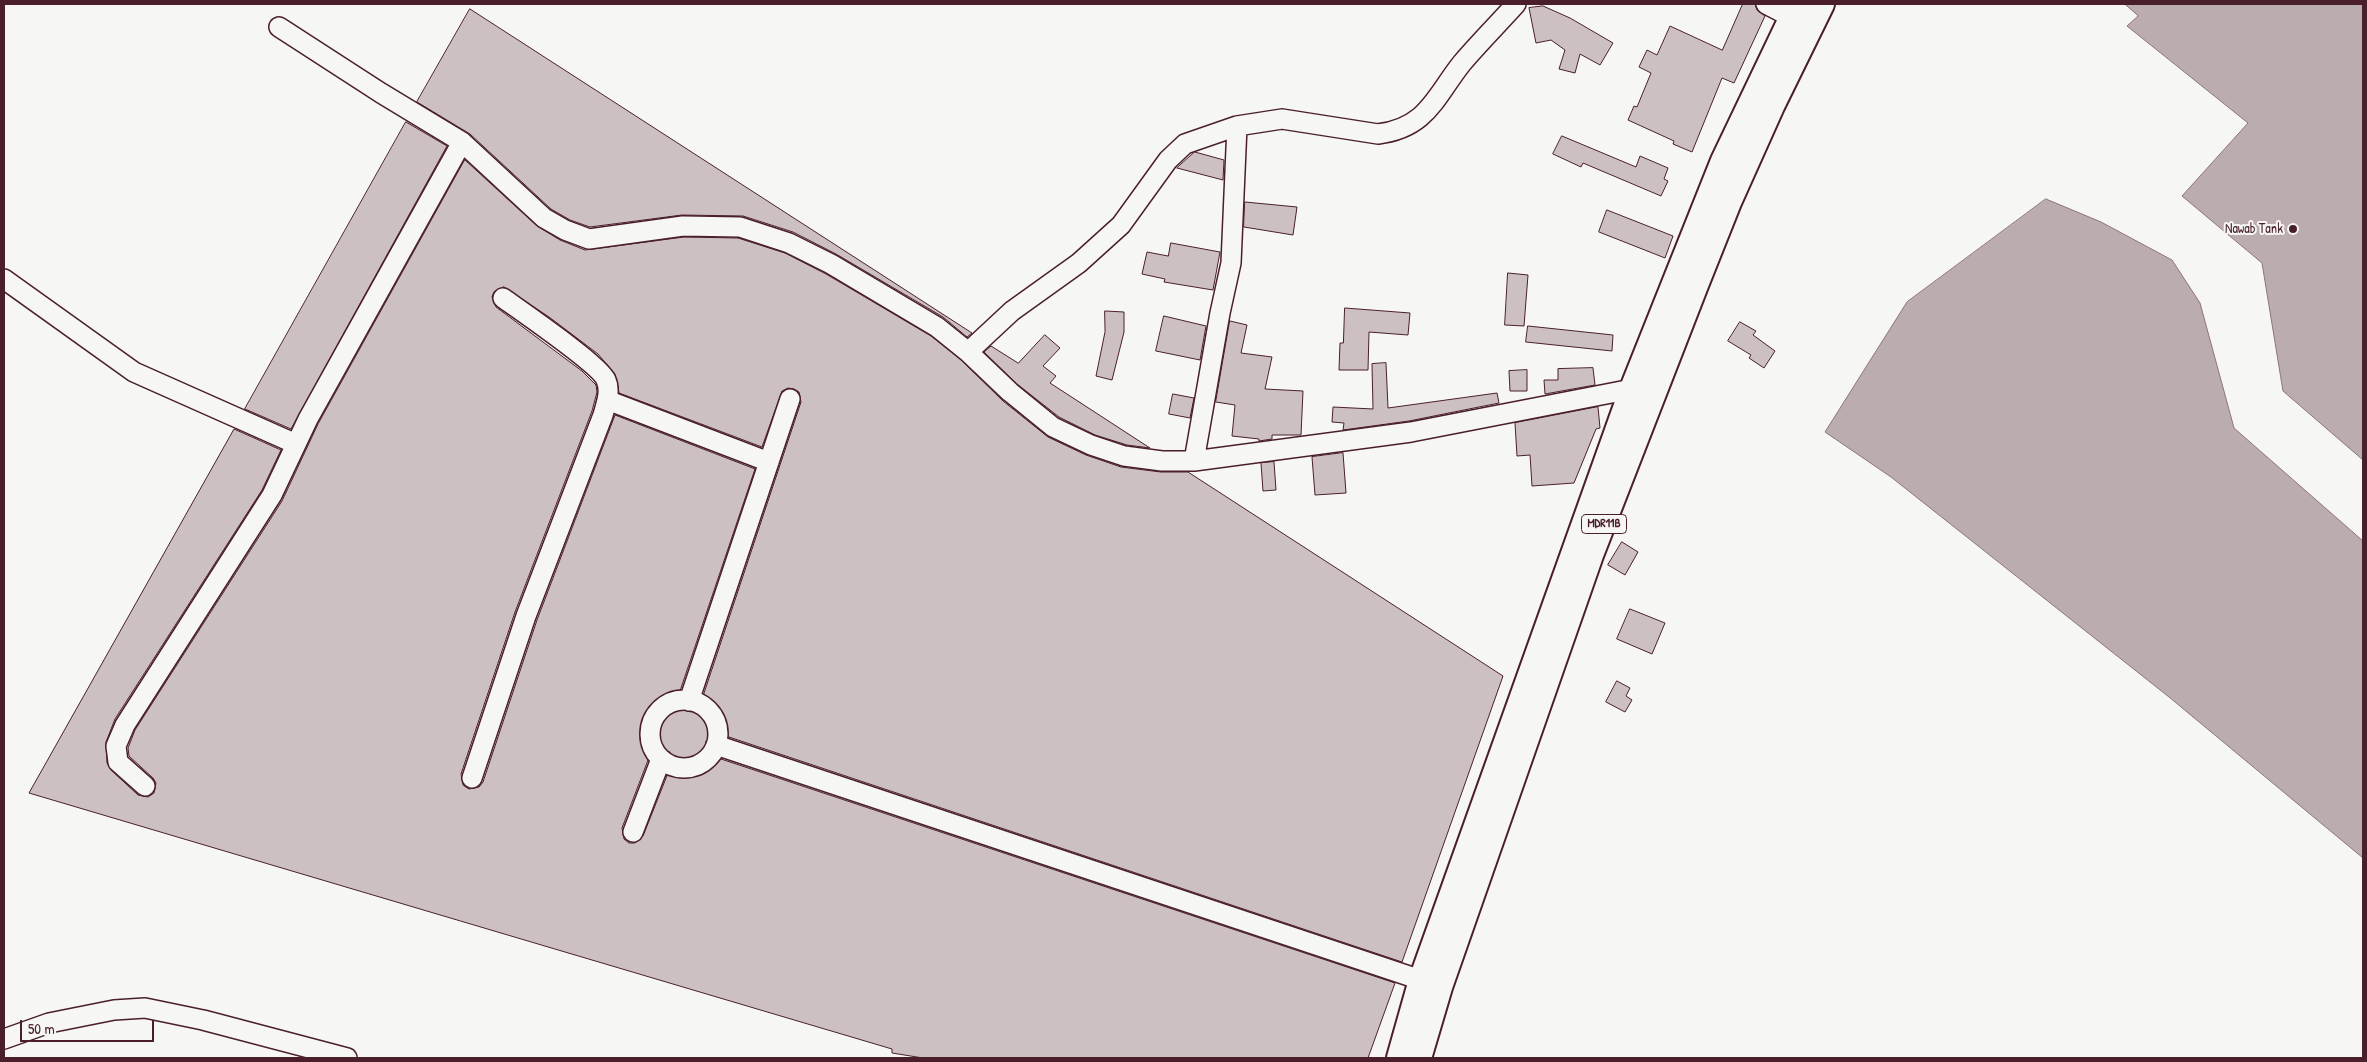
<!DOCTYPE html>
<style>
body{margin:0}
#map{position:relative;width:2367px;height:1062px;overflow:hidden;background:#f6f6f2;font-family:"Patrick Hand",sans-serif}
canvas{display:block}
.frame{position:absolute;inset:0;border:5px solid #4a1f2b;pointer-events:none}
.scale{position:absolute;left:20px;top:1020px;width:134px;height:22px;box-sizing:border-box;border:2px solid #4a1f2b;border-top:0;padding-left:6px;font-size:15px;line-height:18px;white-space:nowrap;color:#4a1f2b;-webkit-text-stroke:4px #f6f6f2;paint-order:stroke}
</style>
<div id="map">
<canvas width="2367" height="1062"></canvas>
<div class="frame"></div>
<div class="scale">50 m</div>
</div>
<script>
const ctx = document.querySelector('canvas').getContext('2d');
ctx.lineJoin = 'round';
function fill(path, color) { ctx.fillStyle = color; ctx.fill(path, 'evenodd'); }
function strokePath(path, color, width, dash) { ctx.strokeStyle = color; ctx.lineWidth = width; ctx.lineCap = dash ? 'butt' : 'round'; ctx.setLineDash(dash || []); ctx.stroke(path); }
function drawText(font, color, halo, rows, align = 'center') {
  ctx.font = font + ' "Patrick Hand",sans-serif'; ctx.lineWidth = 4; ctx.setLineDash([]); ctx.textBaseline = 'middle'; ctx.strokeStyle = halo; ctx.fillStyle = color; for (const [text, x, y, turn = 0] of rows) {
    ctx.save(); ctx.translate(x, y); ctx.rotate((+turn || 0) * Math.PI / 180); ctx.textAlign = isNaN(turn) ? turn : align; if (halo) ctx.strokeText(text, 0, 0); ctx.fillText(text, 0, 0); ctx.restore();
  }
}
const water = new Path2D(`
 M2125 4H2363V460L2283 391 2262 263 2182 196 2248 123 2127 26 2138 16Z
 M2046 199 2101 222 2172 260 2200 303 2234 428 2363 541V858L2169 697 1891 477 1825 432 1907 302Z`);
fill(water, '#bbadae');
strokePath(water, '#8e747a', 1);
const building = new Path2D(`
 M1743 4H1755L1757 10 1765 16 1734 83 1722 78 1692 152 1673 144 1674 141 1628 120 1634 106 1637 107 1651 73 1639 67 1647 50 1657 55 1670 26 1722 50Z
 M1543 6 1570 18 1613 43 1600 65 1580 54 1575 73 1559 69 1565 50 1551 40 1536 43 1529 8Z
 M470 9 972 333 967 337 943 317 836 254 793 232 743 216 682 215 590 227 570 220 551 209 470 134 417 102Z
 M406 122 447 146 291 429 245 409Z
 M1562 136 1636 167 1640 156 1668 168 1664 179 1668 181 1661 196 1583 163 1581 167 1553 154Z
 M1195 152 1224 160 1223 180 1177 168Z
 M465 160 537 226 560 240 585 250 684 237 738 238 785 253 826 274 931 336 961 360 1003 401 1048 437 1086 455 1121 467 1161 472H1188L1503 676 1402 962 720 734H713L706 741 705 748 712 756 1395 983 1368 1058H923L892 1053V1049L29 793 234 429 281 450 262 490 115 719 106 742 107 763 111 770 138 795 148 797 154 793 156 783 153 778 129 756 128 748 135 730 282 501 318 424ZM504 287 549 317 598 354 615 374 619 393 762 447 782 391 788 388 794 389 799 392 801 402 700 705 691 712 680 708 678 697 755 469 615 415 537 620 483 782 479 787 469 789 463 785 461 774 515 612 592 411 597 392 596 385 582 371 496 307 492 297 494 292ZM660 748 670 752 672 763 643 836 635 843H629L624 839 622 828 650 755Z
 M1245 202 1297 207 1293 235 1244 227Z
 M1607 210 1673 236 1665 258 1599 232Z
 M1171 243 1220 252 1213 290 1164 282 1165 279 1142 274 1147 252 1168 256Z
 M1508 273 1528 275 1524 326 1505 325Z
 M1345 308 1410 313 1408 335 1369 332 1368 370H1339L1340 343H1343Z
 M1105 311 1124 312V332L1112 380 1096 376 1105 332Z
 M1164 316 1206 326 1200 360 1156 351Z
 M1230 321 1247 325 1241 353 1272 357 1265 389 1303 391 1301 435H1272V439L1259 441V439L1232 436 1235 405 1216 402Z
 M1740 322 1756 331 1753 335 1775 351 1764 368 1749 358 1751 355 1728 341Z
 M1528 326 1613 335 1612 351 1526 342Z
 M1045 335 1060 348 1043 366 1056 376 1050 383 1150 448 1127 445 1095 435 1059 417 1017 384 984 352 991 346 1018 363Z
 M1386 363 1388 408 1497 393 1499 403 1409 421 1343 430 1344 423 1332 422 1333 407 1373 409 1372 364Z
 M1593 368 1595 385 1545 394 1544 380H1558V369Z
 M1527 370V391H1510L1509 371Z
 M1173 394 1194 398 1190 418 1169 414Z
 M1598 407 1600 428 1596 429 1574 483 1532 486 1530 455 1517 456 1515 423Z
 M1343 453 1346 493 1315 495 1312 457Z
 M1274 462 1276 490 1263 491 1261 463Z
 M1622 542 1638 552 1625 575 1608 565Z
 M1630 609 1665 623 1652 654 1617 639Z
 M1617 681 1630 688 1626 696 1632 700 1625 712 1606 702Z`);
fill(building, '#ccc1c0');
strokePath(building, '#4a1f2b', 1);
const minor = new Path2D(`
 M1766 4 1791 17
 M279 27 381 93 462 142 544 218 565 230 589 239 683 226 740 227 789 243 831 264 937 327 968 352 1010 392 1053 427 1091 445 1124 456 1162 461H1194L1411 432 1632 389
 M4 279 134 372 296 444
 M968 352 1012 311 1079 263 1121 225 1168 160 1185 144 1237 126 1282 119 1378 134C1427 128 1435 97 1462 63 1479 43 1498 24 1516 4
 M607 400 769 462
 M1194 461 1220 313 1231 263 1237 126
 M650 734a34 34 0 1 1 68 0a34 34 0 1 1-68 0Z
 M689 701 790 399
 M716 745 1421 980
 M472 778 526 616 603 415C606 404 611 391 606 380 600 365 521 311 503 298
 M145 786 118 762 116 746 125 725 272 495 308 419 462 142
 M633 832 661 759
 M4 1039 49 1023 114 1010 145 1008 203 1020 347 1058`);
const major = new Path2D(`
 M1399 1058 1421 980 1632 389 1723 161 1798 4
 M1419 1058 1440 987 1591 555 1696 285 1729 202 1772 106 1822 4`);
strokePath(minor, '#4a1f2b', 22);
strokePath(major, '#4a1f2b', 28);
strokePath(minor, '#f6f6f2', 19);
strokePath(major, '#f6f6f2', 24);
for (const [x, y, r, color] of [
 [2293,229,5,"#4a1f2b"]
]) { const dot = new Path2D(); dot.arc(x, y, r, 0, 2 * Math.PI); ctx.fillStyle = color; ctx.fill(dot); strokePath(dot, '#f6f6f2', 2); }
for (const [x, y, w] of [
 [1604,524,45]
]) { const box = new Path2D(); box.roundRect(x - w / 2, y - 9.5, w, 19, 4); ctx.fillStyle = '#f6f6f2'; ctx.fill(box); strokePath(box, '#4a1f2b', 1); }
drawText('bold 12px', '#4a1f2b', null, [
 ["MDR11B",1604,524]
]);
drawText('14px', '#4a1f2b', '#f6f6f2', [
 ["Nawab Tank",2283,229]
], 'right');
</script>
